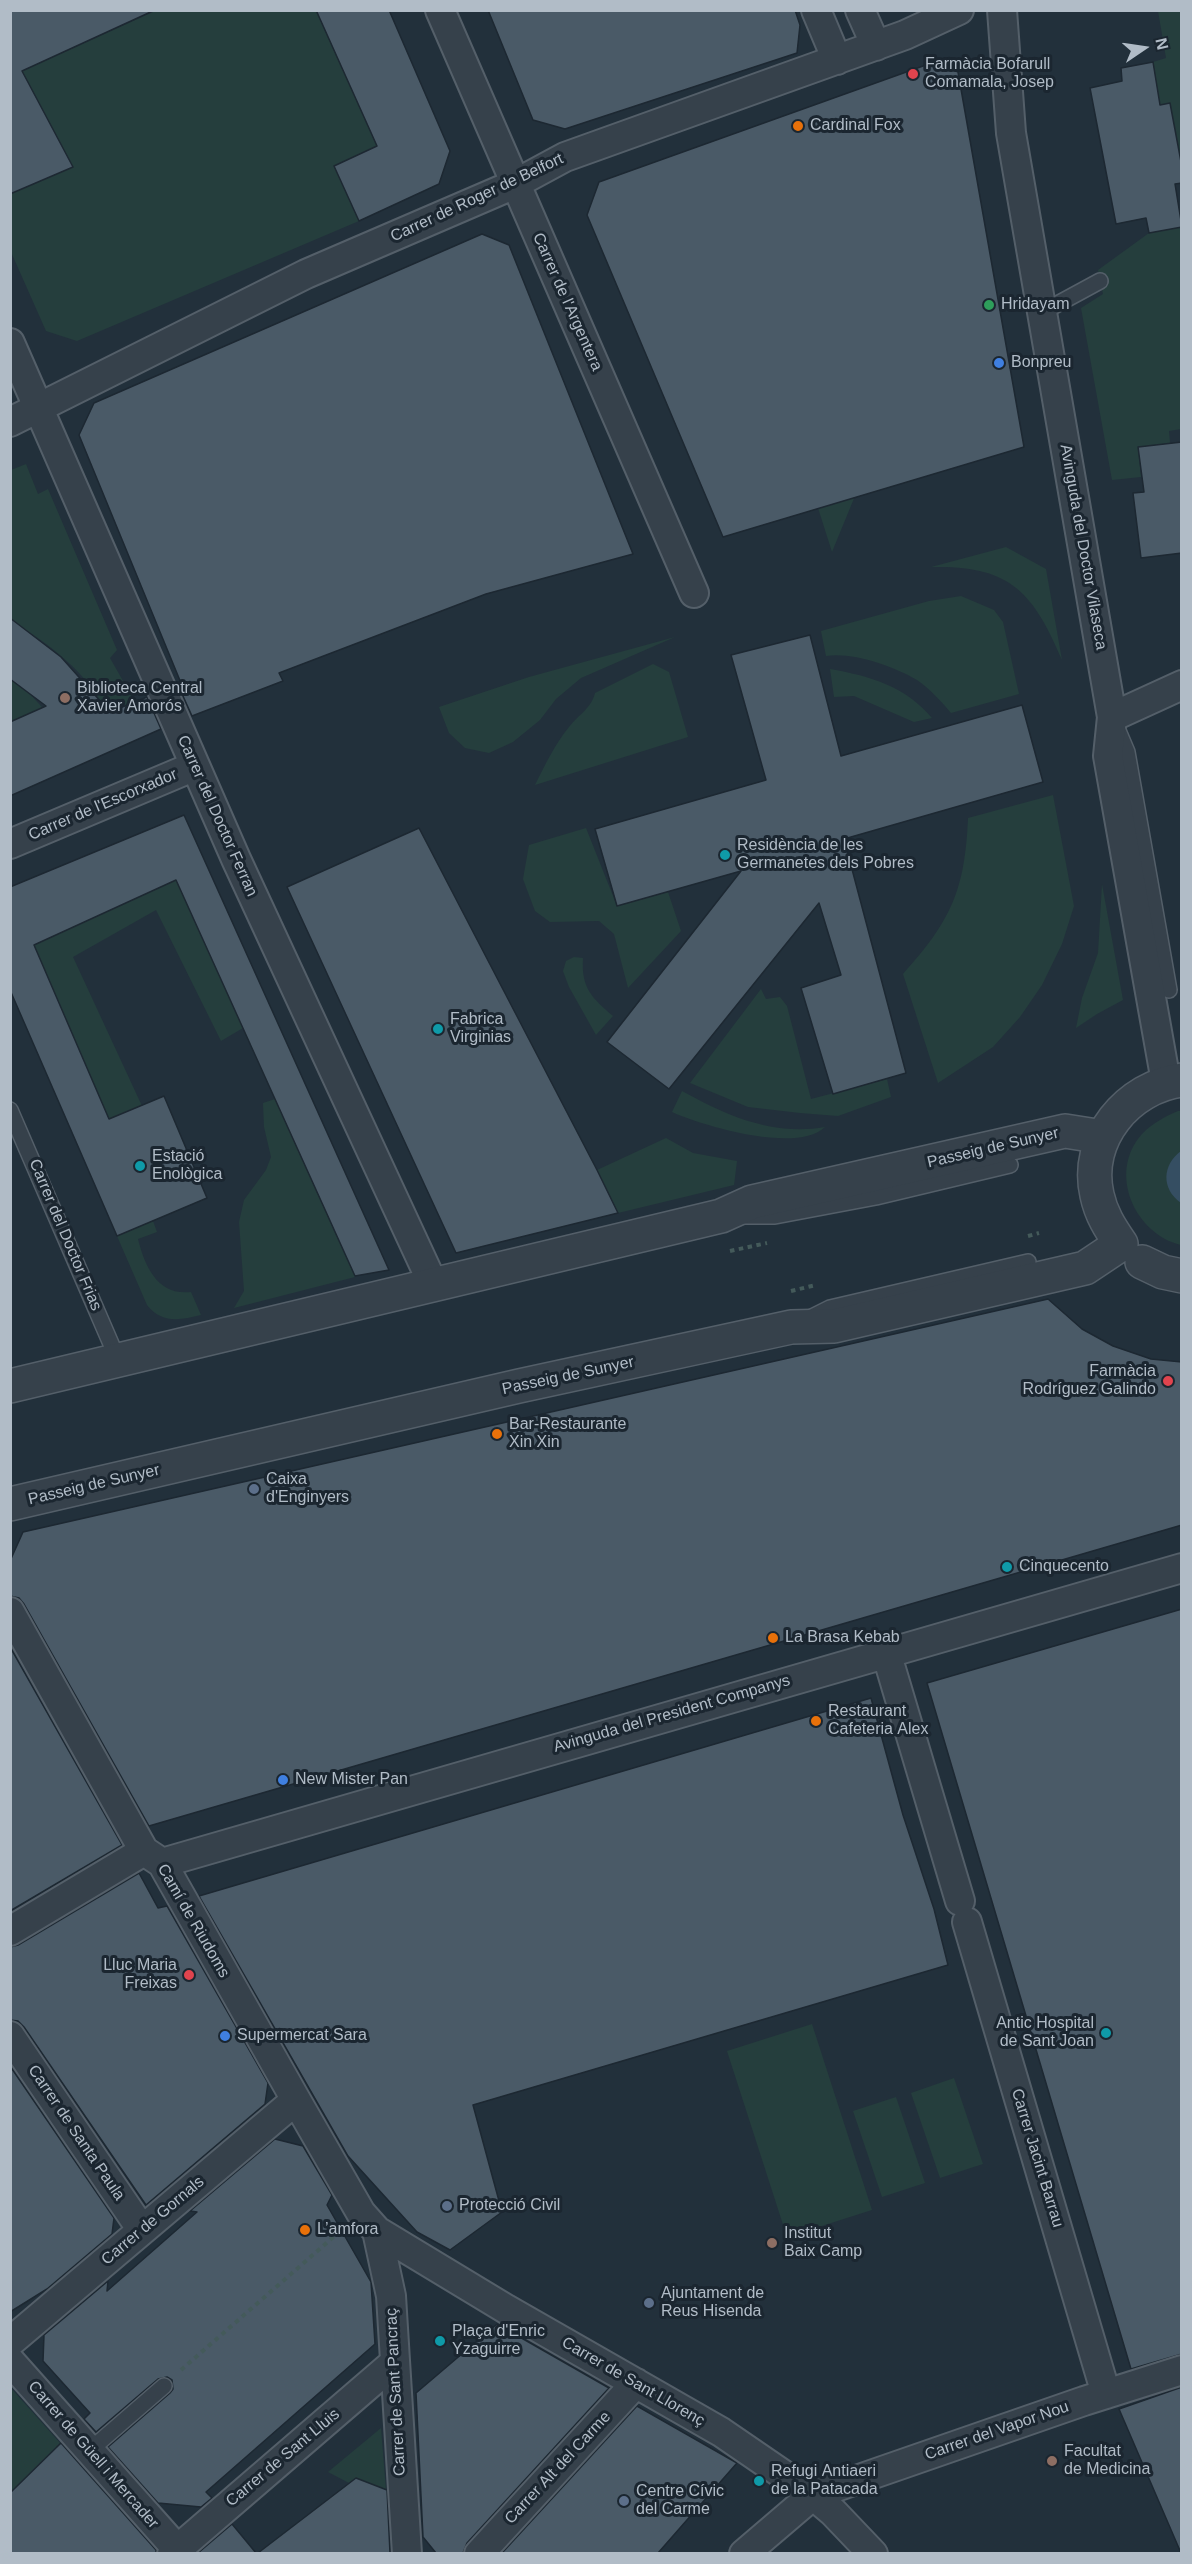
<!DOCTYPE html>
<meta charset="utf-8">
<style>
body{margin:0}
#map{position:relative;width:1192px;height:2564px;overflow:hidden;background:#22303b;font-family:Helvetica,sans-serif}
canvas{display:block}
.frame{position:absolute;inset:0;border:12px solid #b1bcc7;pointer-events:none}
.north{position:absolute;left:1114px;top:18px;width:60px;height:60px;-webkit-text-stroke:4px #1b2630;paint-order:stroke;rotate:77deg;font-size:16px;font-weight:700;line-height:24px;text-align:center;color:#b1bcc7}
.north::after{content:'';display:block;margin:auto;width:21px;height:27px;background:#b1bcc7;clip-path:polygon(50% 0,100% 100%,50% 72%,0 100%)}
</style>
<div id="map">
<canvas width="1192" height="2564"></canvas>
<div class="frame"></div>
<div class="north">N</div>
</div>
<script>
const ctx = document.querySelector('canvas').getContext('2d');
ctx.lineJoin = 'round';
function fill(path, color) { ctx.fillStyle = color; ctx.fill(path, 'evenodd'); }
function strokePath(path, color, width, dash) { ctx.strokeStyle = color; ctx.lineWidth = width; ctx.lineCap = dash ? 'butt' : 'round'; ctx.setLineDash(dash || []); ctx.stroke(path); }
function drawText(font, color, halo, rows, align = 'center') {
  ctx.font = font + ' Helvetica,sans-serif'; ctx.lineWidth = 6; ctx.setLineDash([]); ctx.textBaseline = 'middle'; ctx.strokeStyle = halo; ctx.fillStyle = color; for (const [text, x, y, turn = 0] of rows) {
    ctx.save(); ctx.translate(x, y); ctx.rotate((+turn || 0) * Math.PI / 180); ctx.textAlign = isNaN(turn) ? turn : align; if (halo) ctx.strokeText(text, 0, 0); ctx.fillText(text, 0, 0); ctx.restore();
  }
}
fill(new Path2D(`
 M155 11H316L377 146 334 166 359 221 77 341 46 331 11 252 10 194 73 167 22 71Z
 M1158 11H1181V167L1160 105 1153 62 1166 58Z
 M1181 227V429L1169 431 1170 443 1138 447 1141 477 1112 480 1081 308 1103 294 1098 270 1149 233Z
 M26 464 38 494 48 489 117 650 110 658 135 702 107 714C90 674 47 642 11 621V470Z
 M855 496 832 552 818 508Z
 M1006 547 1046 569 1062 660C1033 591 1009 565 931 567Z
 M961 596 994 610 1003 622 1019 694 951 713C941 701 930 689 917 680 893 666 853 652 826 656L821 631 929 601Z
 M675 637 581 678 556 699 540 720 513 742 489 753 465 748 449 733 439 707 529 677Z
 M653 664 669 672 688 737 535 785C545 765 555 744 569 727 579 714 591 709 595 693Z
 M830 669C870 676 905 686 932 718L914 722 854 696 834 697Z
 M10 679 31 695 48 714 11 722Z
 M1053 795 1074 906 1062 944 1042 985 1020 1017 993 1047 938 1083 903 974C951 921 965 890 968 818Z
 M586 828 617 906 668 892 681 931 628 988 614 934 599 921 550 922 535 911 523 879 529 845Z
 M176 880 243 1028 221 1041 156 910 73 957 142 1106 109 1119 34 945Z
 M1102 884 1123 1000 1097 1014 1076 1028 1082 998 1098 953Z
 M574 957 583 958C581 988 592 998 613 1016L596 1035 569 987 563 971 566 961Z
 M761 989 766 999 780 997 787 1006 811 1099 887 1079 891 1097 838 1116 800 1113 748 1107 690 1083Z
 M682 1091C727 1116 773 1136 825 1127 797 1154 703 1126 672 1112Z
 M275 1099 355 1277 234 1308 244 1291 239 1222 244 1200 266 1170 271 1157 264 1127 263 1103Z
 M1178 1111H1181V1245C1135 1234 1107 1173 1142 1134 1153 1123 1164 1117 1178 1111Z
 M666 1138 693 1153 737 1161 734 1185 618 1213 597 1170Z
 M153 1221 157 1232 138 1239C145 1267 158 1296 191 1292L201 1315C180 1320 162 1324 147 1305L117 1236Z
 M812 2024 872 2210 787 2237 727 2051Z
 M954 2078 983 2164 940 2178 911 2093Z
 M896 2097 925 2183 882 2197 853 2111Z
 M10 2387 60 2443 11 2493H10Z
 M381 2428 386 2490 356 2478 349 2483 328 2472Z`), '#253e3d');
fill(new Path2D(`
 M1181 1151V1203C1161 1189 1162 1165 1181 1151Z`), '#354e62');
const building = new Path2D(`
 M10 10H155L22 71 73 167 10 194Z
 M316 10H389L450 151 439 184 359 221 334 166 377 146Z
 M488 10H795L800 25 797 53 565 129 533 120Z
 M937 61 958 72 1024 447 723 537 587 215 599 182Z
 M1153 62 1160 105 1170 103 1182 167V183L1175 184 1182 227 1149 233 1146 218 1116 224 1090 88 1122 81 1121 68Z
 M482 234 509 245 633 554 486 594 279 673 283 681 192 716 178 685 181 683 79 435 94 403Z
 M1182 442V553L1141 558 1133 493 1144 492 1138 447Z
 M10 618 61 657 110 712 147 697 161 729 10 796V722L46 706 10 679Z
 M810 635 841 756 1022 705 1043 782 844 839 906 1073 833 1094 801 988 841 975 819 903 669 1089 607 1042 741 871 617 906 595 829 766 780 731 655Z
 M184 815 207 866 389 1270 355 1276 176 880 34 945 109 1119 164 1096 207 1198 117 1236 10 990V887Z
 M419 828 597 1170 618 1213 456 1253 287 887Z
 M1048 1299 1082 1329 1113 1346 1151 1359 1182 1362V1525L149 1826 24 1604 19 1598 10 1596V1561L23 1532Z
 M1182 1609V2354L1131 2369 927 1683Z
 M10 1647 122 1845 10 1911Z
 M871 1698 903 1815 934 1909 948 1965 473 2105 502 2212 450 2250 417 2232 348 2156 199 1896Z
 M139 1873 158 1908 167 1906 268 2083 265 2104 146 2205 24 2027 18 2021 10 2020V1947L18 1945Z
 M10 2066 114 2218 112 2234 47 2289 10 2312Z
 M275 2139 303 2146 332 2195 327 2205 371 2282 375 2344 206 2492 212 2498 201 2507 158 2503 108 2447 170 2393 173 2389 172 2380 167 2377 158 2379 96 2432 84 2419 90 2413 43 2361 44 2335 108 2281 107 2291 197 2212 190 2211Z
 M497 2324 609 2388 467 2543 463 2553H436L423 2537 416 2393Z
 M1182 2387V2553H1181L1119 2409Z
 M637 2406 737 2463 658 2553H502Z
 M61 2443 156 2550V2553H10V2493Z
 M356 2478 387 2490 390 2553H258Z
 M232 2524 256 2553H198Z`);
fill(building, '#4a5a67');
strokePath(building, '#1d2832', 1.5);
const service = new Path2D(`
 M1041 313 1100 281
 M1116 726 1127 752 1169 990
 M10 1110 118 1360
 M745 1216H775L876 1197 1010 1165
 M810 1318 830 1308 1028 1262
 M89 2451 164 2386`);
const minor = new Path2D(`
 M440 10 694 593
 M816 10 837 60
 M860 10 876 46
 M1002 10 1011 133 1112 717 1108 756 1166 1082
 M10 343 236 859 433 1284
 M10 422 306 274 515 184 565 157 905 35 959 10
 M1112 717 1182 685
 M10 844 195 766
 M10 1612 144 1851 162 1863 296 2100 361 2213 377 2231 506 2309 721 2432 813 2495 833 2512 873 2554
 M886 1652 960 1901
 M162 1863 1182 1568
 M967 1922 1106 2394
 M10 1931 144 1851
 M10 2036 142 2230
 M377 2231 391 2296 407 2554
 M10 2342 296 2100
 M10 2361 177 2549
 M172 2554 395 2362
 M479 2554 636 2383
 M744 2554 813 2495 1084 2401 1182 2370`);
const tertiary = new Path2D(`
 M1142 1262 1163 1272 1182 1276
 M10 1386 721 1216 752 1202 1065 1131 1103 1137
 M10 1504 519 1386 791 1327 834 1326 1085 1268 1121 1244C1110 1228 1101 1214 1097 1195 1084 1139 1128 1087 1182 1080`);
strokePath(service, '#545f69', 18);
strokePath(minor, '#545f69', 32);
strokePath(tertiary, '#545f69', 36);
strokePath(new Path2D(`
 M1028 1236 1039 1233
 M730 1251 767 1243
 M791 1291 816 1285
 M181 2370 338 2233`), '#445a5a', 4, [4.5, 4.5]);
strokePath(service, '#36414b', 15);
strokePath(minor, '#36414b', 28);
strokePath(tertiary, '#36414b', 33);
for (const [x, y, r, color] of [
 [913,74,6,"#e0444e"],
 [798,126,6,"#e8710a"],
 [989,305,6,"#2e9e5b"],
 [999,363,6,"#3f7fe0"],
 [65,698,6,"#8d6e63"],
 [725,855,6,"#0f9aa8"],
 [438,1029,6,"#0f9aa8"],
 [140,1166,6,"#0f9aa8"],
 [1168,1381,6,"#e0444e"],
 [497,1434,6,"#e8710a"],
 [254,1489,6,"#5c6f8a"],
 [1007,1567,6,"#0f9aa8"],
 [773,1638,6,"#e8710a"],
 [816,1721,6,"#e8710a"],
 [283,1780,6,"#3f7fe0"],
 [189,1975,6,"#e0444e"],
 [1106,2033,6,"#0f9aa8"],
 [225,2036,6,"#3f7fe0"],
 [447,2206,6,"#5c6f8a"],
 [305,2230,6,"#e8710a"],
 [772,2243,6,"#8d6e63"],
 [649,2303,6,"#5c6f8a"],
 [440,2341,6,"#0f9aa8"],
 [1052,2461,6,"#8d6e63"],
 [759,2481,6,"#0f9aa8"],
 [624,2501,6,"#5c6f8a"]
]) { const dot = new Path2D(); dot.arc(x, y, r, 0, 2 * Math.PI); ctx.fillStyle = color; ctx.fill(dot); strokePath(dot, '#1b2630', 2); }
drawText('16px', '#b1bcc7', '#1b2630', [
 ["Farmàcia Bofarull",925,65],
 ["Comamala, Josep",925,83],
 ["Cardinal Fox",810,126],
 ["Hridayam",1001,305],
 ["Bonpreu",1011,363],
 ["Biblioteca Central",77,689],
 ["Xavier Amorós",77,707],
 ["Residència de les",737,846],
 ["Germanetes dels Pobres",737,864],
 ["Fabrica",450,1020],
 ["Virginias",450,1038],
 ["Estació",152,1157],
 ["Enològica",152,1175],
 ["Farmàcia",1156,1372,"right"],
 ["Rodríguez Galindo",1156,1390,"right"],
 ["Bar-Restaurante",509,1425],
 ["Xin Xin",509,1443],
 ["Caixa",266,1480],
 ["d'Enginyers",266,1498],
 ["Cinquecento",1019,1567],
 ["La Brasa Kebab",785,1638],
 ["Restaurant",828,1712],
 ["Cafeteria Alex",828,1730],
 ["New Mister Pan",295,1780],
 ["Lluc Maria",177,1966,"right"],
 ["Freixas",177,1984,"right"],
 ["Antic Hospital",1094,2024,"right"],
 ["de Sant Joan",1094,2042,"right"],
 ["Supermercat Sara",237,2036],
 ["Protecció Civil",459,2206],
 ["L’amfora",317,2230],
 ["Institut",784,2234],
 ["Baix Camp",784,2252],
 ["Ajuntament de",661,2294],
 ["Reus Hisenda",661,2312],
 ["Plaça d'Enric",452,2332],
 ["Yzaguirre",452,2350],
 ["Facultat",1064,2452],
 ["de Medicina",1064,2470],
 ["Refugi Antiaeri",771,2472],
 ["de la Patacada",771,2490],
 ["Centre Cívic",636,2492],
 ["del Carme",636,2510]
], 'left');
drawText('16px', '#b1bcc7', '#1b2630', [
 ["Carrer de Roger de Belfort",477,198,-25],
 ["Carrer de l'Argentera",567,302,66],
 ["Avinguda del Doctor Vilaseca",1083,547,80],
 ["Carrer de l'Escorxador",103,805,-23],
 ["Carrer del Doctor Ferran",217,816,66],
 ["Passeig de Sunyer",993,1148,-13],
 ["Carrer del Doctor Frias",65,1235,67],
 ["Passeig de Sunyer",568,1376,-12],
 ["Passeig de Sunyer",94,1485,-13],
 ["Avinguda del President Companys",672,1714,-16],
 ["Camí de Riudoms",193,1921,60],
 ["Carrer de Santa Paula",76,2133,56],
 ["Carrer Jacint Barrau",1037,2158,73],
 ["Carrer de Gornals",153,2221,-40],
 ["Carrer de Sant Llorenç",633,2382,30],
 ["Carrer de Sant Pancraç",396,2392,-93],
 ["Carrer del Vapor Nou",997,2431,-19],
 ["Carrer de Güell i Mercader",93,2455,49],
 ["Carrer de Sant Lluis",283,2458,-40],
 ["Carrer Alt del Carme",558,2468,-47]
]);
</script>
